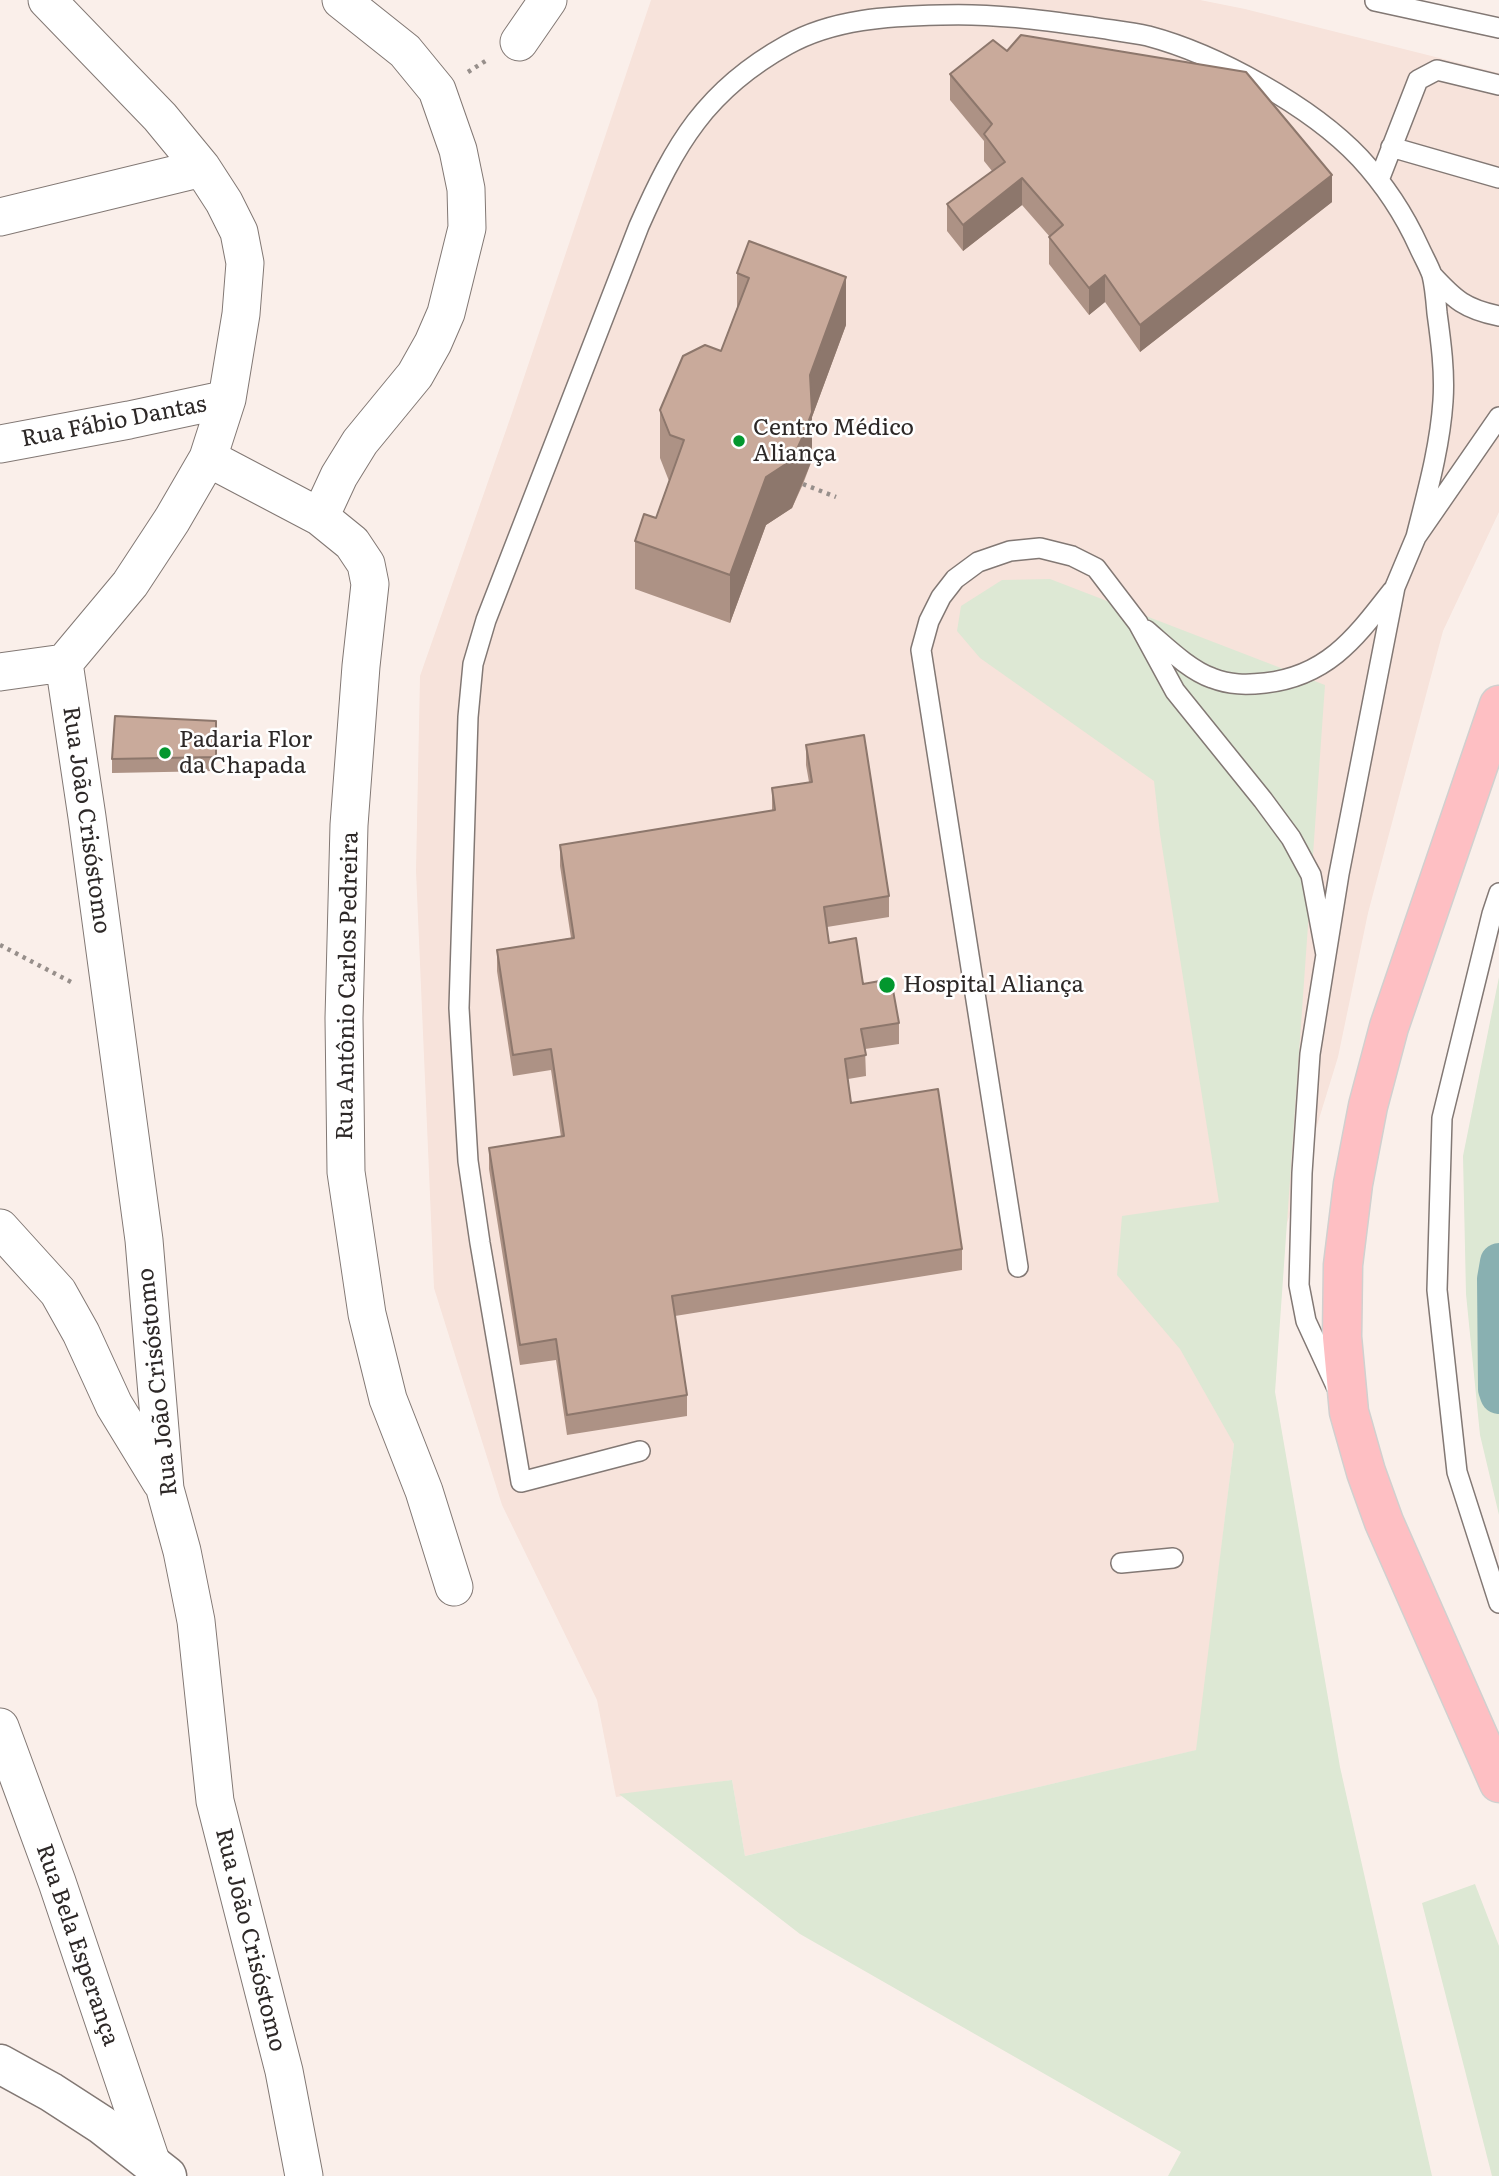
<!DOCTYPE html>
<meta charset="utf-8">
<style>
body{margin:0}
canvas{display:block;background:#faefea}
</style>
<canvas width="1499" height="2176"></canvas>
<script>
const ctx = document.querySelector('canvas').getContext('2d');
ctx.lineJoin = 'round';
function fill(path, color) { ctx.fillStyle = color; ctx.fill(path, 'evenodd'); }
function strokePath(path, color, width, dash) { ctx.strokeStyle = color; ctx.lineWidth = width; ctx.lineCap = dash ? 'butt' : 'round'; ctx.setLineDash(dash || []); ctx.stroke(path); }
function drawText(font, color, halo, rows, align = 'center') {
  ctx.font = font + ' Literata,serif'; ctx.lineWidth = 5; ctx.setLineDash([]); ctx.textBaseline = 'middle'; ctx.strokeStyle = halo; ctx.fillStyle = color; for (const [text, x, y, turn = 0] of rows) {
    ctx.save(); ctx.translate(x, y); ctx.rotate((+turn || 0) * Math.PI / 180); ctx.textAlign = isNaN(turn) ? turn : align; if (halo) ctx.strokeText(text, 0, 0); ctx.fillText(text, 0, 0); ctx.restore();
  }
}
fill(new Path2D(`
 M651 0H1200L1245 9 1499 73V512L1443 631 1368 913 1338 1057 1261 1308 1234 1444 1197 1750 745 1856 732 1780 616 1797 597 1700 502 1505 434 1288 416 871 420 676 511 416Z`), '#f7e3db');
fill(new Path2D(`
 M1050 579 1325 685 1275 1392 1340 1767 1432 2176H1168L1181 2152 800 1934 619 1794 732 1780 745 1856 1196 1750 1234 1444 1180 1349 1117 1275 1122 1216 1219 1202 1160 834 1154 781 980 658 957 631 961 606 1002 580Z
 M1499 977V1515L1480 1435 1466 1294 1463 1156Z
 M1475 1884 1499 1946V2176H1492L1422 1903Z`), '#dde8d4');
strokePath(new Path2D(`
 M1499 1262 1496 1279 1497 1389 1499 1395`), '#89b0b1', 38);
const service = new Path2D(`
 M1375 1 1499 28
 M1391 147 1499 178
 M1379 180 1418 80 1437 70 1499 85
 M1432 275C1455 300 1465 309 1499 316
 M1146 630C1165 646 1189 670 1212 678 1230 685 1246 685 1265 683 1328 676 1356 637 1392 591
 M1499 893 1492 914 1442 1118 1437 1290 1457 1472 1499 1603
 M1018 1267 921 650 929 621 941 597 955 579 978 562 1010 551 1040 548 1072 556 1096 568 1138 623 1175 691 1263 800 1291 838 1311 875 1326 955
 M1336 1386 1306 1321 1299 1285 1302 1173 1310 1054 1339 874 1395 587 1416 537 1499 417
 M640 1451 521 1482 480 1243 468 1161 459 1008 468 717 473 664 486 620 639 226C675 144 706 90 787 45 833 19 889 16 941 15 991 13 1042 20 1092 27 1110 30 1130 32 1148 36 1216 54 1311 106 1360 158 1384 184 1404 214 1419 247 1423 256 1429 266 1432 275 1435 287 1436 301 1437 313 1441 342 1445 372 1443 401 1440 447 1427 493 1416 537
 M1121 1563 1173 1558`);
const minor = new Path2D(`
 M47 0 160 117 202 168 224 202 239 232 245 263 241 314 227 399 208 458 172 520 130 584 64 663
 M519 42 548 0
 M0 217 202 168
 M0 444 129 420 227 399
 M208 458 320 517 352 543 366 564 370 584 361 666 349 825 344 1018 346 1172 367 1314 388 1399 424 1491 454 1587
 M320 517 339 476 360 442 415 375 433 343 446 313 467 228 466 189 458 150 437 90 405 51 341 0
 M64 663 87 817 144 1240 165 1489 182 1551 196 1621 215 1801 284 2071 304 2176
 M0 672 64 663
 M0 1228 58 1292 81 1333 114 1405 161 1482
 M0 1727 57 1882 152 2164`);
const tertiary = new Path2D(`
 M0 2064 51 2092 102 2125 167 2176`);
const primary = new Path2D(`
 M1499 705 1389 1027 1368 1106 1353 1184 1343 1265 1342 1337 1349 1412 1366 1472 1384 1522 1499 1783`);
strokePath(service, '#827874', 22);
strokePath(minor, '#827874', 39);
strokePath(tertiary, '#827874', 41);
strokePath(primary, '#d1d0cf', 41);
strokePath(new Path2D(`
 M468 72 487 60
 M803 484 836 497
 M0 945 71 982`), '#978f8b', 4.5, [3.5, 5]);
strokePath(service, '#fff', 19);
strokePath(minor, '#fff', 37);
strokePath(tertiary, '#fff', 38);
strokePath(primary, '#febfc3', 38);
fill(new Path2D(`
 M1007 51 1332 202 1140 352 1105 302 1089 315 1049 264V237H1050L1022 205 963 251 947 231V204L992 171 984 161V141L950 100V74Z
 M749 241 846 325 812 417V460L803 484 792 508 766 525 730 623 635 589V541L656 518 669 481 660 458V410L721 351 737 308V273Z
 M216 721V771L112 773V759Z
 M806 745 889 896V917L827 927 829 943 899 1023V1044L865 1049 866 1076 848 1079 851 1103 962 1249V1270L675 1316 687 1395V1416L567 1435 556 1360 520 1365 489 1169V1148L561 1137 551 1070 513 1076 497 971V950L571 938 560 866V845L772 811V788L809 782 806 765Z`), '#ad9285');
fill(new Path2D(`
 M1332 175V202L1140 352V325Z
 M1022 178V205L963 251V225Z
 M1105 275V302L1089 315V288Z
 M846 277V325L812 417V460L792 508 766 525 730 623V575L766 477 810 375Z`), '#8d776c');
const building = new Path2D(`
 M1021 35 1246 72 1332 175 1140 325 1105 275 1089 288 1049 237 1063 225 1022 178 963 225 947 204 1005 162 984 134 992 124 950 74 993 40 1007 51Z
 M749 241 846 277 810 375 812 412 803 436 792 460 766 477 730 575 635 541 644 514 656 518 684 440 670 435 660 410 683 356 705 345 721 351 749 278 737 273Z
 M115 716 216 721V757L112 759Z
 M864 735 889 896 824 907 829 943 856 938 863 984 891 979 899 1023 861 1029 866 1055 845 1059 851 1103 938 1089 962 1249 672 1296 687 1395 567 1415 556 1339 520 1345 489 1148 564 1136 551 1049 513 1055 497 950 574 938 560 845 775 810 772 788 812 782 806 745Z`);
fill(building, '#c9aa9b');
strokePath(building, '#8d776c', 2);
for (const [x, y, r, color] of [
 [739,441,7,"#03972e"],
 [165,753,7,"#03972e"],
 [887,985,9,"#03972e"]
]) { const dot = new Path2D(); dot.arc(x, y, r, 0, 2 * Math.PI); ctx.fillStyle = color; ctx.fill(dot); strokePath(dot, '#fff', 2.5); }
drawText('23px', '#2d2827', '#fff', [
 ["Rua Fábio Dantas",114,422,-11],
 ["Rua João Crisóstomo",86,820,82],
 ["Rua Antônio Carlos Pedreira",348,986,-89],
 ["Rua João Crisóstomo",158,1382,-96],
 ["Rua João Crisóstomo",250,1940,76],
 ["Rua Bela Esperança",77,1945,71]
]);
drawText('23px', '#2d2827', '#fff', [
 ["Centro Médico",753,428],
 ["Aliança",753,454],
 ["Padaria Flor",179,740],
 ["da Chapada",179,766],
 ["Hospital Aliança",903,985]
], 'left');
</script>
